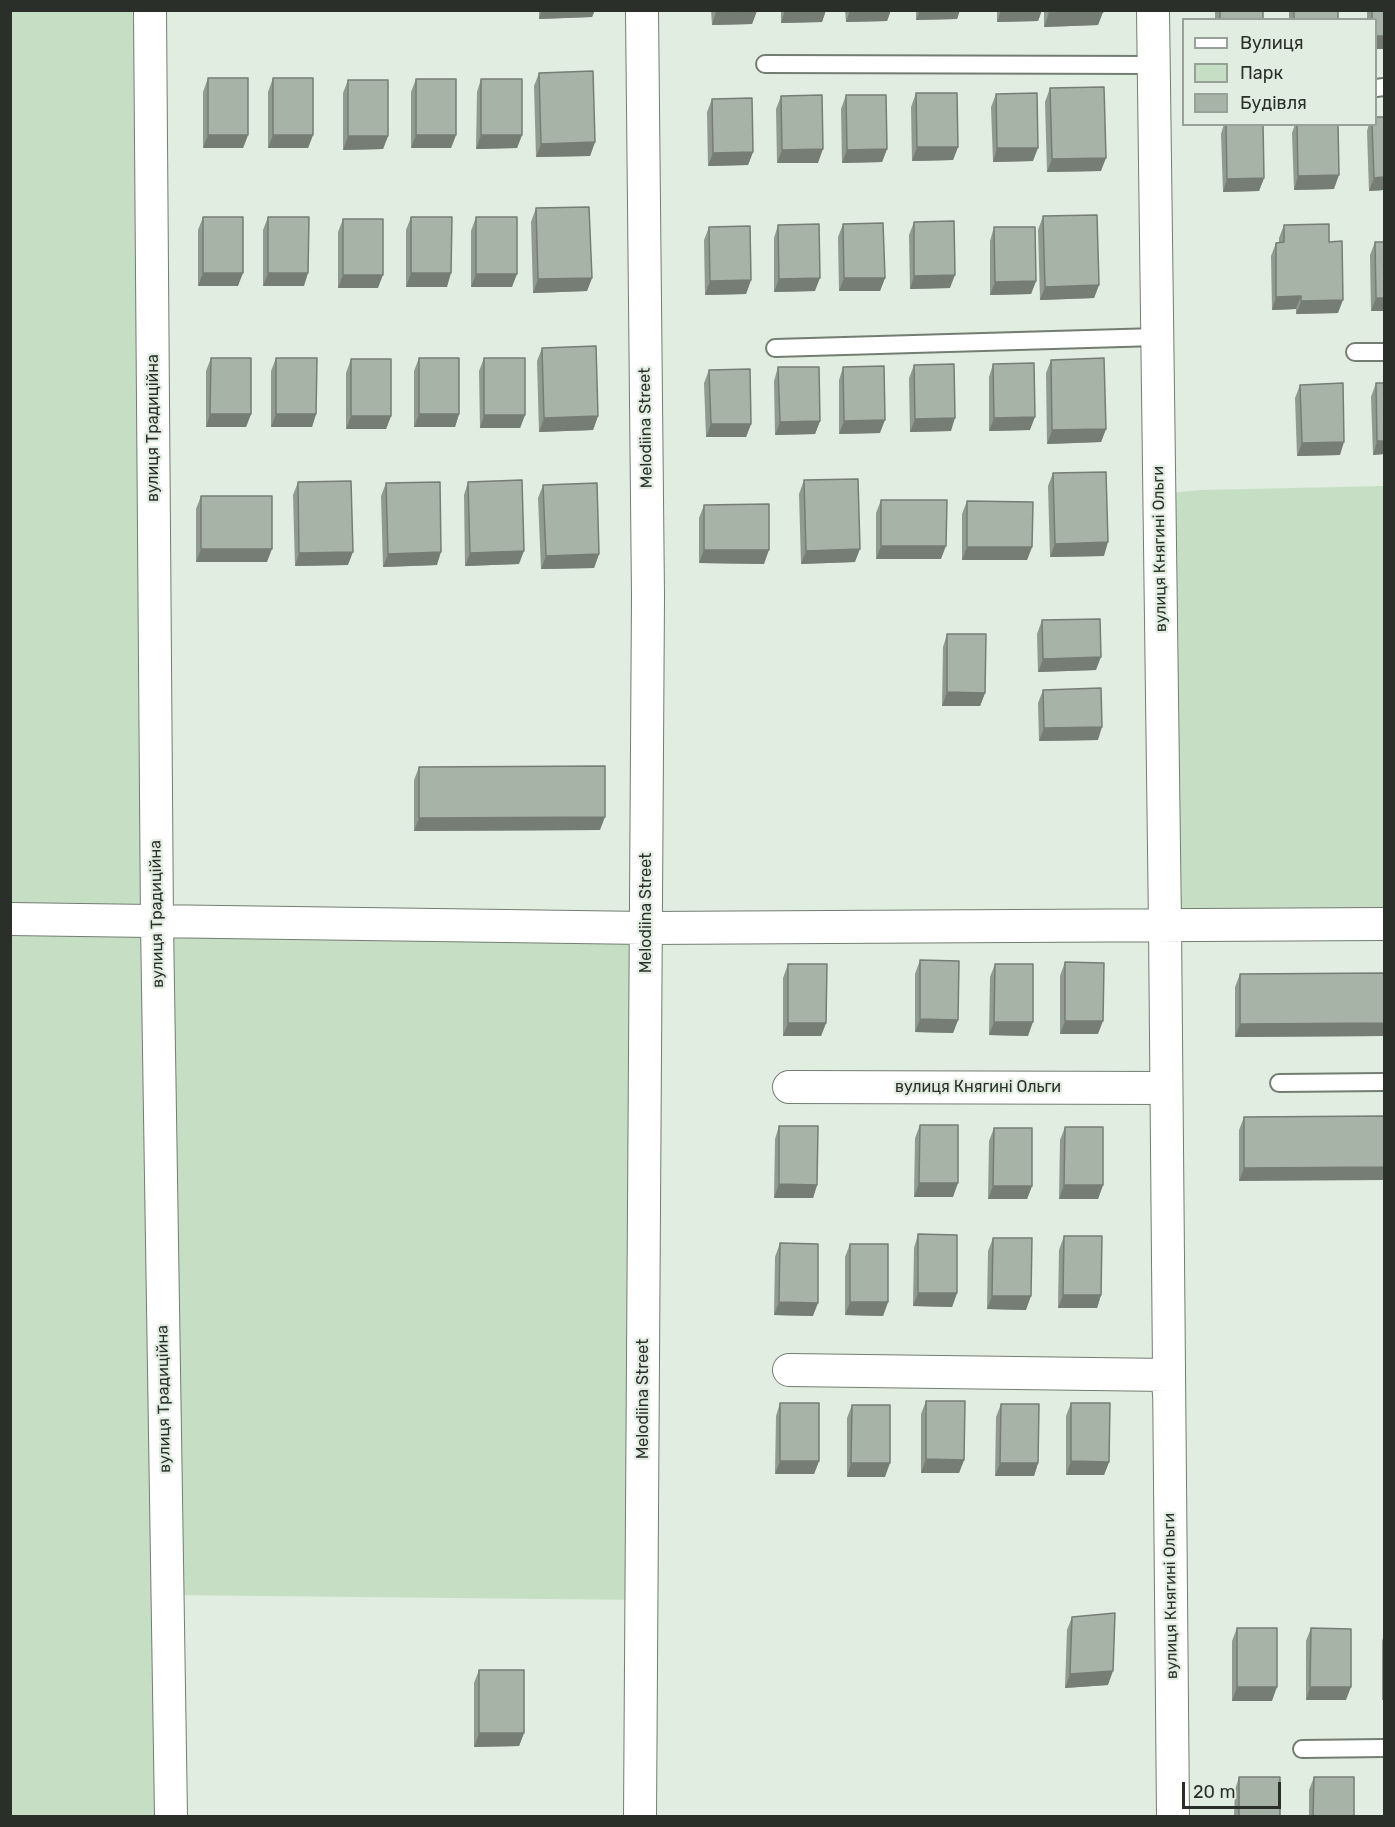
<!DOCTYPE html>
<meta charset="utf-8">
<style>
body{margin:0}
#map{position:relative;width:1395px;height:1827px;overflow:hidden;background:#e1ede0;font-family:Rubik,sans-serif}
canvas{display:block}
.frame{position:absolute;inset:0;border:12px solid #2b2f2a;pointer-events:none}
.legend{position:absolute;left:1182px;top:18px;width:195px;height:108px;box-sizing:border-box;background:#e1ede0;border:2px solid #98a197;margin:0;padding:8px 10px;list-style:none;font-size:18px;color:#2b2f2a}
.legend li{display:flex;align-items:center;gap:12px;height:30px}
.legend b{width:30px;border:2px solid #98a197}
.scale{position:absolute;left:1182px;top:1782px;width:99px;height:27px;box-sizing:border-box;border:3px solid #2b2f2a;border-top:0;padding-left:8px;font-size:18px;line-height:21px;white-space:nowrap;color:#2b2f2a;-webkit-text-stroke:4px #e1ede0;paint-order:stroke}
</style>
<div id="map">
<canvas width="1395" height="1827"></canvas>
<div class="frame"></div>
<ul class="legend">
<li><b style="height:8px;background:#fff"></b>Вулиця</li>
<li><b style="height:16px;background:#c6dfc4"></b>Парк</li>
<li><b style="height:16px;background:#a8b3a7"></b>Будівля</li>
</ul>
<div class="scale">20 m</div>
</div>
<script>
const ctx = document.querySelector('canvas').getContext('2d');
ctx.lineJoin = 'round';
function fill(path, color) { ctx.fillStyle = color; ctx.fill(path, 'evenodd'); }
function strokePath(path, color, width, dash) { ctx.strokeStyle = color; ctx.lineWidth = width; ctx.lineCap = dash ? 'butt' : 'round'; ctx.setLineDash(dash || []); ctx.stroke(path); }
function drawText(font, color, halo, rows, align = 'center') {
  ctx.font = font + ' Rubik,sans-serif'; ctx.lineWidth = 4.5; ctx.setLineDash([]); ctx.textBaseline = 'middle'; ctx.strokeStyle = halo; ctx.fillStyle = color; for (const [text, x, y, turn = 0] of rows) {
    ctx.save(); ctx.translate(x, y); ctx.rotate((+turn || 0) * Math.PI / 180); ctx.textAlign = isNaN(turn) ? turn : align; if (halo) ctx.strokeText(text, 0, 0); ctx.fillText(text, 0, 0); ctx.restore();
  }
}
fill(new Path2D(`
 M11 11H150L157 922 646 928 642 1600 168 1595 171 1816H11Z
 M1384 486V924L1165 925 1159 494 1200 490Z`), '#c6dfc4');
const lane = new Path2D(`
 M765 64 1154 65
 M1376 88 1384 87
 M775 348 1157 337
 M1355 352H1384
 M1279 1083 1384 1082
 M1302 1749 1384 1748`);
const street = new Path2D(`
 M150 10 157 923 171 1816
 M1153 10 1165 925 1173 1816
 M10 919 646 928 1384 924
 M789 1087 1166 1088
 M789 1370 1168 1375 1169 1396
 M640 1816 648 596 642 10`);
strokePath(lane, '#737d72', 20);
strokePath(street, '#737d72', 34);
strokePath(lane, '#fff', 16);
strokePath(street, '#fff', 32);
fill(new Path2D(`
 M539 10H595L592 17 539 19Z
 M711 10H757L752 24 712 25Z
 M781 10H826L822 22 781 23Z
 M845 10H891L887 21 846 22Z
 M916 10H960L957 19 916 20Z
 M997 10H1042L1038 21 997 22Z
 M1044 10H1103V12L1098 25 1044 27Z
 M1215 10H1263V20H1215Z
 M1289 10H1338V20H1289Z
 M1367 10H1384V49H1376V20H1367Z
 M539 73 595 142 590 156 536 157 534 86Z
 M208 78 248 135 243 148H203V92Z
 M273 78 313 135 308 148H268V92Z
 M416 79 456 135 451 148H411V92Z
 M481 79 522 135 517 148 476 149 477 92Z
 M348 80 388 136 383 149 343 150V93Z
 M1050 88 1101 171 1047 172 1045 102Z
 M916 93 958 147 953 160 912 161 911 107Z
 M996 94 1033 161 993 162 991 107Z
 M846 95 887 149 882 162 842 163 841 109Z
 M781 96 818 163H777L776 109Z
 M712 99 753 152 748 165 708 166 707 112Z
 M1384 117V190L1369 191 1367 131 1369 124H1376Z
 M1224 124H1263L1264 178 1259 191 1223 192 1221 134Z
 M1295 124H1338L1334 189 1294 190 1292 133Z
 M536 208 592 278 587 291 533 293 531 222Z
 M1043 216 1099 285 1094 298 1040 300 1038 230Z
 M203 217 238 286H198V230Z
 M268 217 304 286H263V230Z
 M411 217 447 287H406V230Z
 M476 217 512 287H471V231Z
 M343 219 378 288H338V232Z
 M914 222 950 288 910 289 909 235Z
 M843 224 885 278 880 291H839L838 237Z
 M778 225 815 291 774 292V238Z
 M1284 225 1329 242 1338 313 1296 314V309L1272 310 1271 256 1276 243 1279 242V238Z
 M709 227 751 280 746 294 705 295 704 240Z
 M994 227 1036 281 1031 294 990 295V241Z
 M1375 242 1384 311H1371L1370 255Z
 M542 348 598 416 593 430 539 432 537 361Z
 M211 358 251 414 246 427H206V371Z
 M276 358 316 414 312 427H271V371Z
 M419 358 459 414 455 427H414V371Z
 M484 358 525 415 520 428H480L479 371Z
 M351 359 391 416 386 429H346V373Z
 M1051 360 1106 429 1101 442 1047 444 1046 373Z
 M993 364 1030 430 989 431V377Z
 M914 365 951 431 910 432 909 378Z
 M778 367 820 421 815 434 775 435 774 381Z
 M843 367 880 433 839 434V380Z
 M709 370 751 424 746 437H706L704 383Z
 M1376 383H1384V454L1373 455 1371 397Z
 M1300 385 1340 455 1297 456 1295 398Z
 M1053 473 1104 556 1050 557 1048 486Z
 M804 480 855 562 801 564 799 494Z
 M298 482 348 565 295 566 293 495Z
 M468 482 519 564 465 566 464 495Z
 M386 483 437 565 383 567 381 496Z
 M543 485 599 554 594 568 541 569 538 498Z
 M201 496 267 562H196V509Z
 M881 500 941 559H876V513Z
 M967 501 1032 547 1027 560H962V514Z
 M704 505 764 564 699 563V518Z
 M1042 620 1096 670 1038 672 1037 634Z
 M947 634 985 693 980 706H942L943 647Z
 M1043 690 1098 740 1039 741 1038 703Z
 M419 767 600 830 414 831V780Z
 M920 960 958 1020 953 1033 915 1032V974Z
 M1065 962 1098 1034H1060V976Z
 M788 964 826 1023 821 1036H783V978Z
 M995 964 1028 1036 989 1035 990 977Z
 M1384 973V1036L1235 1037V987L1240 974Z
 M1384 1116 1239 1181V1130L1244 1117Z
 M920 1125 953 1197H914L915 1138Z
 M779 1126 817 1185 813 1198H774L775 1139Z
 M1065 1127 1103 1185 1098 1199H1059L1060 1140Z
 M994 1128 1032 1186 1027 1199H988L989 1141Z
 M918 1234 957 1293 952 1307 913 1306 914 1248Z
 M1064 1236 1101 1295 1097 1308H1058L1059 1250Z
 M993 1238 1026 1310 987 1309 988 1251Z
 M780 1243 813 1316 774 1315 775 1257Z
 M850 1244 888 1302 883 1316 845 1315V1257Z
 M926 1401 964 1460 959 1473H921V1414Z
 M780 1403 819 1461 814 1474H775L776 1416Z
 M1071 1403 1109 1462 1104 1475H1066V1416Z
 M1001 1404 1038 1463 1034 1476H995L996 1417Z
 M852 1405 885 1477H847V1418Z
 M1072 1617 1108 1685 1065 1688 1067 1630Z
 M1237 1628 1272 1701H1232V1641Z
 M1311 1628 1346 1700H1306V1641Z
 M1384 1635V1700H1382V1641Z
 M479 1670 524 1733 519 1746 474 1747V1683Z
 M1239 1777 1280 1816H1234L1235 1790Z
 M1314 1777 1354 1816H1309V1790Z`), '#909a90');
fill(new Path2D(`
 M542 10H595L592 17 539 19Z
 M785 10H826L822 22 781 23Z
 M850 10H891L887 21 846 22Z
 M920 10H960L957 19 916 20Z
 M1001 10H1042L1038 21 997 22Z
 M757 11 752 24 712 25 716 12Z
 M1103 12 1098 25 1044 27 1049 13Z
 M1376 36H1384V49H1376Z
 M208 135H248L243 148H203Z
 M273 135H313L308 148H268Z
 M416 135H456L451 148H411Z
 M481 135H522L517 148 476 149Z
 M348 136H388L383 149 343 150Z
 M595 142 590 156 536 157 541 144Z
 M917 147H958L953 160 912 161Z
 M997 148H1038L1033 161 993 162Z
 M823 149 818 163H777L782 150Z
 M887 149 882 162 842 163 847 150Z
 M753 152 748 165 708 166 713 153Z
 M1106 158 1101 171 1047 172 1052 159Z
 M1339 175 1334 189 1294 190 1298 176Z
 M1384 177V190L1369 191 1374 178Z
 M1264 178 1259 191 1223 192 1227 179Z
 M203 273H243L238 286H198Z
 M268 273H308L304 286H263Z
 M411 273H451L447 287H406Z
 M476 274H517L512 287H471Z
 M343 275H383L378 288H338Z
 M955 275 950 288 910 289 914 276Z
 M592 278 587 291 533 293 538 279Z
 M820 278 815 291 774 292 779 279Z
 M844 278H885L880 291H839Z
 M751 280 746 294 705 295 710 281Z
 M1036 281 1031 294 990 295 995 282Z
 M1099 285 1094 298 1040 300 1045 287Z
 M1301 296 1296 309 1272 310 1276 297Z
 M1376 298H1384V311H1371Z
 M1343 300 1338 313 1296 314 1301 301Z
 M210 414H251L246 427H206Z
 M276 414H316L312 427H271Z
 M419 414H459L455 427H414Z
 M484 415H525L520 428H480Z
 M351 416H391L386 429H346Z
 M598 416 593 430 539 432 544 418Z
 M1035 417 1030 430 989 431 994 418Z
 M955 418 951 431 910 432 915 419Z
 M885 420 880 433 839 434 844 421Z
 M820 421 815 434 775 435 780 422Z
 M711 424H751L746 437H706Z
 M1106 429 1101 442 1047 444 1052 430Z
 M1377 441H1384V454L1373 455Z
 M1344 442 1340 455 1297 456 1302 443Z
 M1108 542 1104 556 1050 557 1055 544Z
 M881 546H946L941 559H876Z
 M967 547H1032L1027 560H962Z
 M201 549H272L267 562H196Z
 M860 549 855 562 801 564 806 551Z
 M704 550H769L764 564 699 563Z
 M524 551 519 564 465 566 470 553Z
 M353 552 348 565 295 566 299 553Z
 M441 552 437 565 383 567 388 554Z
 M599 554 594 568 541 569 546 556Z
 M1101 657 1096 670 1038 672 1043 659Z
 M947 692 985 693 980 706H942Z
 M1102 727 1098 740 1039 741 1044 728Z
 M605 817 600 830 414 831 419 818Z
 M920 1019 958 1020 953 1033 915 1032Z
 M1065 1021H1103L1098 1034H1060Z
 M994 1022H1033L1028 1036 989 1035Z
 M788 1023H826L821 1036H783Z
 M1384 1023V1036L1235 1037 1240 1024Z
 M1384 1167V1180L1239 1181 1244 1168Z
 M919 1183H958L953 1197H914Z
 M779 1184 817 1185 813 1198H774Z
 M1064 1185H1103L1098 1199H1059Z
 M993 1186H1032L1027 1199H988Z
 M918 1293H957L952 1307 913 1306Z
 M1063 1295H1101L1097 1308H1058Z
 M992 1296H1031L1026 1310 987 1309Z
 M779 1302 818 1303 813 1316 774 1315Z
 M850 1302H888L883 1316 845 1315Z
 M926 1459 964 1460 959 1473H921Z
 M780 1461H819L814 1474H775Z
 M1071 1461 1109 1462 1104 1475H1066Z
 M851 1463H890L885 1477H847Z
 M1000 1463H1038L1034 1476H995Z
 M1113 1671 1108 1685 1065 1688 1070 1674Z
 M1237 1687H1277L1272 1701H1232Z
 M1310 1687H1351L1346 1700H1306Z
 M479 1733H524L519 1746 474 1747Z`), '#767d75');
const building = new Path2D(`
 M716 10H757V11L716 12Z
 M1049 10H1103V12L1049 13Z
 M1220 10H1263V20H1220Z
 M1294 10H1338V20H1294Z
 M1372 10H1384V36H1376V20H1372Z
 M593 71 595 142 541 144 539 73Z
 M208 78H248V135H208Z
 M273 78H313V135H273Z
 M416 79H456V135H416Z
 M481 79H522V135H481Z
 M348 80H388V136H348Z
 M1104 87 1106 158 1052 159 1050 88Z
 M916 93H957L958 147H917Z
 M1037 93 1038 148H997L996 94Z
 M822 95 823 149 782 150 781 96Z
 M846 95H886L887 149 847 150Z
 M752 98 753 152 713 153 712 99Z
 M1376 117H1384V177L1374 178 1372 124H1376Z
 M1226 124H1263L1264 178 1227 179Z
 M1297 124H1338L1339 175 1298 176Z
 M589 207 592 278 538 279 536 208Z
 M1097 215 1099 285 1045 287 1043 216Z
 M203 217H243V273H203Z
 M268 217H309L308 273H268Z
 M411 217H452L451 273H411Z
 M476 217H517V274H476Z
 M343 219H383V275H343Z
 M954 221 955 275 914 276V222Z
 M883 223 885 278H844L843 224Z
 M819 224 820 278 779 279 778 225Z
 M1329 224V242L1342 241 1343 300 1301 301V296L1276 297V243L1284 242V225Z
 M750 226 751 280 710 281 709 227Z
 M994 227H1035L1036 281 995 282Z
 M1375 242H1384V298H1376Z
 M596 346 598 416 544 418 542 348Z
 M211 358H251V414H210Z
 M276 358H317L316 414H276Z
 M419 358H459V414H419Z
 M484 358H525V415H484Z
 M1104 358 1106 429 1052 430 1051 360Z
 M351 359H391V416H351Z
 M1034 363 1035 417 994 418 993 364Z
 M954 364 955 418 915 419 914 365Z
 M884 366 885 420 844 421 843 367Z
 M778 367H819L820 421 780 422Z
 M750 369 751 424H711L709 370Z
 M1343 383 1344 442 1302 443 1300 385Z
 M1376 383H1384V441H1377Z
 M1106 472 1108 542 1055 544 1053 473Z
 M858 479 860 549 806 551 804 480Z
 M522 480 524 551 470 553 468 482Z
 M351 481 353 552 299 553 298 482Z
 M440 482 441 552 388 554 386 483Z
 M597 483 599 554 546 556 543 485Z
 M201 496H272V549H201Z
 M881 500H947L946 546H881Z
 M967 501 1033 502 1032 547H967Z
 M769 504V550H704V505Z
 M1100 619 1101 657 1043 659 1042 620Z
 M947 634H986L985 693 947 692Z
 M1101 688 1102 727 1044 728 1043 690Z
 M605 766V817L419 818V767Z
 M920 960 959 961 958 1020 920 1019Z
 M1065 962 1104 963 1103 1021H1065Z
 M788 964H827L826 1023H788Z
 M995 964H1033V1022H994Z
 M1384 973V1023L1240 1024V974Z
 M1384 1116V1167L1244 1168V1117Z
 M920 1125H958V1183H919Z
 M779 1126H818L817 1185 779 1184Z
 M1065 1127H1103V1185H1064Z
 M994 1128H1032V1186H993Z
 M918 1234 957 1235V1293H918Z
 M1064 1236H1102L1101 1295H1063Z
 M993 1238H1032L1031 1296H992Z
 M780 1243 818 1244V1303L779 1302Z
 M850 1244H888V1302H850Z
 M926 1401H965L964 1460 926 1459Z
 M780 1403H819V1461H780Z
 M1071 1403H1110L1109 1462 1071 1461Z
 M1001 1404H1039L1038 1463H1000Z
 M852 1405H890V1463H851Z
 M1115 1613 1113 1671 1070 1674 1072 1617Z
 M1237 1628H1277V1687H1237Z
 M1311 1628 1351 1629V1687H1310Z
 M479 1670H524V1733H479Z
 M1239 1777H1280V1816H1239Z
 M1314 1777H1354V1816H1313Z`);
fill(building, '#a8b3a7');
strokePath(building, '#767d75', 1.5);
drawText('16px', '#2b2f2a', '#e1ede0', [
 ["вулиця Традиційна",153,428,-90],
 ["Melodiina Street",646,428,-91],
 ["вулиця Княгині Ольги",1160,549,-91],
 ["Melodiina Street",646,913,-90],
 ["вулиця Традиційна",157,914,-91],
 ["вулиця Княгині Ольги",978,1087],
 ["вулиця Традиційна",164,1399,-91],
 ["Melodiina Street",643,1399,-90],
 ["вулиця Княгині Ольги",1171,1596,-91]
]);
</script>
